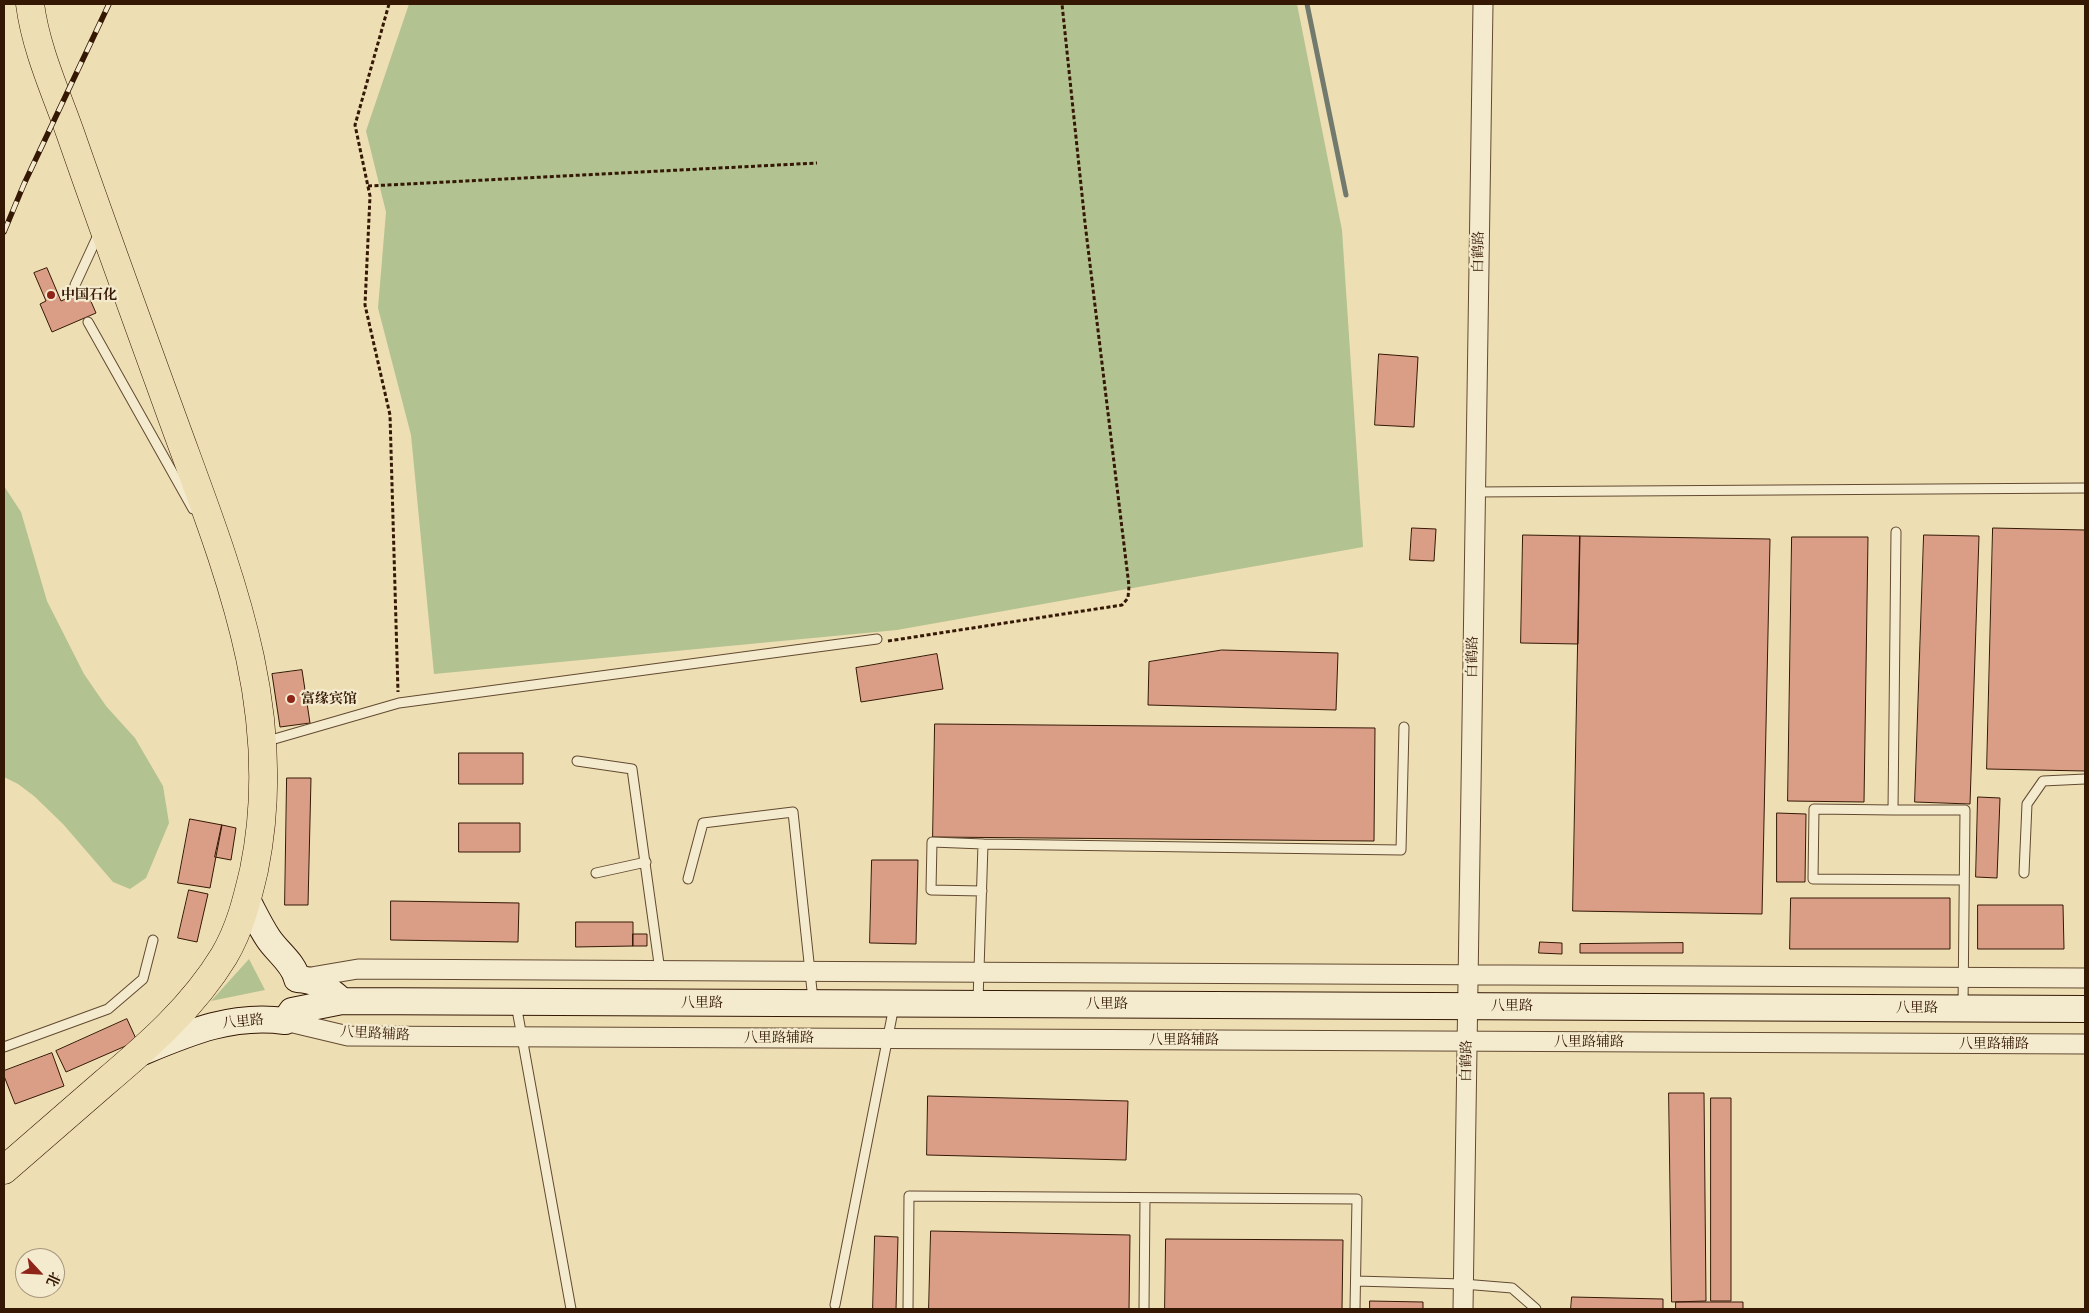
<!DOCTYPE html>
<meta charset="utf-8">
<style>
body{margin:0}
#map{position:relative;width:2089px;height:1313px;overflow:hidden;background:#eedeb4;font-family:"Old Standard TT","Noto Serif SC",serif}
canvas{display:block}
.frame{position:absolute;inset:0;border:5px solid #341804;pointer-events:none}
.north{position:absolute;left:15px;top:1248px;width:50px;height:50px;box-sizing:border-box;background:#f4eace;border:1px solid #a7967d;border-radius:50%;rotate:115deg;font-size:14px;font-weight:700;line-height:20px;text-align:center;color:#341804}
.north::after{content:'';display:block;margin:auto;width:18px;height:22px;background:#8f2418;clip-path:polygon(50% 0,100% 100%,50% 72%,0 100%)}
</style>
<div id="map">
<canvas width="2089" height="1313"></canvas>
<div class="frame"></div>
<div class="north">北</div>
</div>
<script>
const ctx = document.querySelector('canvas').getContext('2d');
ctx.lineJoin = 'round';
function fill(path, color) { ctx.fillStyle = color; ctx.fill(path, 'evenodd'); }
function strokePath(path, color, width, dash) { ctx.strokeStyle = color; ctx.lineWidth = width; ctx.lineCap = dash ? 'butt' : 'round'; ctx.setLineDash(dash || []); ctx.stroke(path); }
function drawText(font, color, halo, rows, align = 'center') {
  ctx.font = font + ' "Old Standard TT","Noto Serif SC",serif'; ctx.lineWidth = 4.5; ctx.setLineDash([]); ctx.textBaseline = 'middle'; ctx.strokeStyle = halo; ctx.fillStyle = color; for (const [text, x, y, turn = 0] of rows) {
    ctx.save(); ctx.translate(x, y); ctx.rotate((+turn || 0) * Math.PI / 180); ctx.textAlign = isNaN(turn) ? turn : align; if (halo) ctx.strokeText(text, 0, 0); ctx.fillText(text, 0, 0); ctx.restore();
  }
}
fill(new Path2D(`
 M409 4H1297L1342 230 1363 547 897 630 434 674 411 435 378 308 386 212 366 131Z
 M4 486 21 512 47 601 84 674 106 706 135 738 163 786 169 823 146 878 130 889 113 882 63 824 34 796 18 784 4 777Z
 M249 959 265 990 211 1001Z`), '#b3c291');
strokePath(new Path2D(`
 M1307 4 1346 195`), '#727a6e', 5);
const building = new Path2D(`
 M47 268 61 301 86 290 96 313 52 332 40 304 46 301 34 273Z
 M1379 354 1418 357 1414 427 1375 425Z
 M1412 528 1436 529 1434 561 1410 560Z
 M1993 528 2085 530V771L1987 769Z
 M1523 535 1580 536 1578 644 1521 643Z
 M1924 535 1979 536 1970 804 1915 802Z
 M1580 536 1770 539 1762 914 1573 911Z
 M1792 537H1868L1864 802 1788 801Z
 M1222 650 1338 653 1336 710 1148 705 1149 662Z
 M937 654 943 689 861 702 856 668Z
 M302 670 310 723 280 727 272 674Z
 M935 724 1375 728 1374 841 933 837Z
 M459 753H523V784H459Z
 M287 778H311L308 905H285Z
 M1978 797 2000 798 1997 878 1976 877Z
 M1777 813 1806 814 1805 882H1777Z
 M190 819 222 825 210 888 178 883Z
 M459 823H520V852H459Z
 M222 825 236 828 231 860 215 857Z
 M872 860H918L916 944 870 943Z
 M189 890 208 894 197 942 178 938Z
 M1791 898H1950V949H1790Z
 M391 901 519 903 518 942 391 940Z
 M1978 905H2063L2064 949H1978Z
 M576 922H633V946L576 947Z
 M633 934H647V946H633Z
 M1540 942 1562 943V954L1539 953Z
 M1683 943V953H1580V944Z
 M127 1019 137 1041 66 1072 56 1051Z
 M52 1053 64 1086 15 1104 4 1076V1071Z
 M1669 1093H1704L1706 1301 1672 1302Z
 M928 1096 1128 1101 1126 1160 927 1155Z
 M1711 1098H1731V1301H1711Z
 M931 1231 1130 1235 1129 1309H929Z
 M875 1236 898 1237 896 1309H873Z
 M1166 1239 1343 1240 1342 1309H1165Z
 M1572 1297 1663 1299V1309H1571Z
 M1370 1301 1423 1302V1309H1370Z
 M1676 1302H1743V1309H1676Z`);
fill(building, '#da9e87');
strokePath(building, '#341804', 1);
const lane = new Path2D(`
 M75 285 99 233
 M88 322 193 509
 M1475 492 2085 488
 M1896 532 1893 810H1965L1963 1006
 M264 742 399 703 877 639
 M577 761 632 769 660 971
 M1893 810 1814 809 1813 879 1964 880
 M596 873 646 862
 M2024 873 2027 804 2043 781 2085 779
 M688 879 703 823 793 812 813 1000
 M982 891 931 890 932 842 983 844
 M978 1001 983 844 1401 850 1404 727
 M516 1004 571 1309
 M4 1047 108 1009 143 979 153 940
 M1356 1281 1463 1284 1512 1288 1536 1309
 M835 1305 894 1006
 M908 1309 909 1196 1357 1199 1355 1309
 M1144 1309 1145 1198`);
const street = new Path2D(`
 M305 978 358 969 2085 978
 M285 1021 348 1036 2085 1044
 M1463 1309 1483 4`);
const secondary = new Path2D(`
 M247 900C254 913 260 926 268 938 277 952 294 963 297 979 318 980 327 988 342 1001
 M142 1052C190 1032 232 1014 285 1021L292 1011 342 1001 2085 1009`);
const highway = new Path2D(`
 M4 1170C37 1141 70 1113 103 1084 148 1046 193 1007 224 956 240 929 247 900 254 870 288 704 223 559 168 406 136 318 104 230 73 141 58 97 36 51 30 4`);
strokePath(lane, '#624a30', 11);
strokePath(street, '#624a30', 21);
strokePath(secondary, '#341804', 28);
strokePath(highway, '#341804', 29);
strokePath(new Path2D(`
 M389 4 355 125 370 196 365 305 390 415 398 692
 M368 186 817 163
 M888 641 1122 605 1128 598 1129 586 1085 223 1062 4`), '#341804', 3, [4, 2.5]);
strokePath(lane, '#f4eace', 9);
strokePath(street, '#f4eace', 19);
strokePath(secondary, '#f4eace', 26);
strokePath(highway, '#eedeb4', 28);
const rail = new Path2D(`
 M4 232 24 184 109 4`);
strokePath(rail, '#341804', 5.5);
strokePath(rail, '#f4eace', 4, [11]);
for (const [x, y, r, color] of [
 [51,295,5,"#8f2418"],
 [291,699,5,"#8f2418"]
]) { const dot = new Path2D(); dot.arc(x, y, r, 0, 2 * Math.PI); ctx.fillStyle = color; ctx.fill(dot); strokePath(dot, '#f4eace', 2); }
drawText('14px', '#341804', '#f4eace', [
 ["白鹤路",1479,252,-89],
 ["白鹤路",1473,657,-89],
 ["八里路",702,1003],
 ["八里路",1107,1004],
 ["八里路",1512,1006],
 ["八里路",1917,1008],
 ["八里路",243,1022,-6],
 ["八里路辅路",375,1034,3],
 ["八里路辅路",779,1038],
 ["八里路辅路",1184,1040],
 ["八里路辅路",1589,1042],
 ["八里路辅路",1994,1044],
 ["白鹤路",1467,1061,-89]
]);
drawText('bold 14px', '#341804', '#f4eace', [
 ["中国石化",61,295],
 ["富缘宾馆",301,699]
], 'left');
</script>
